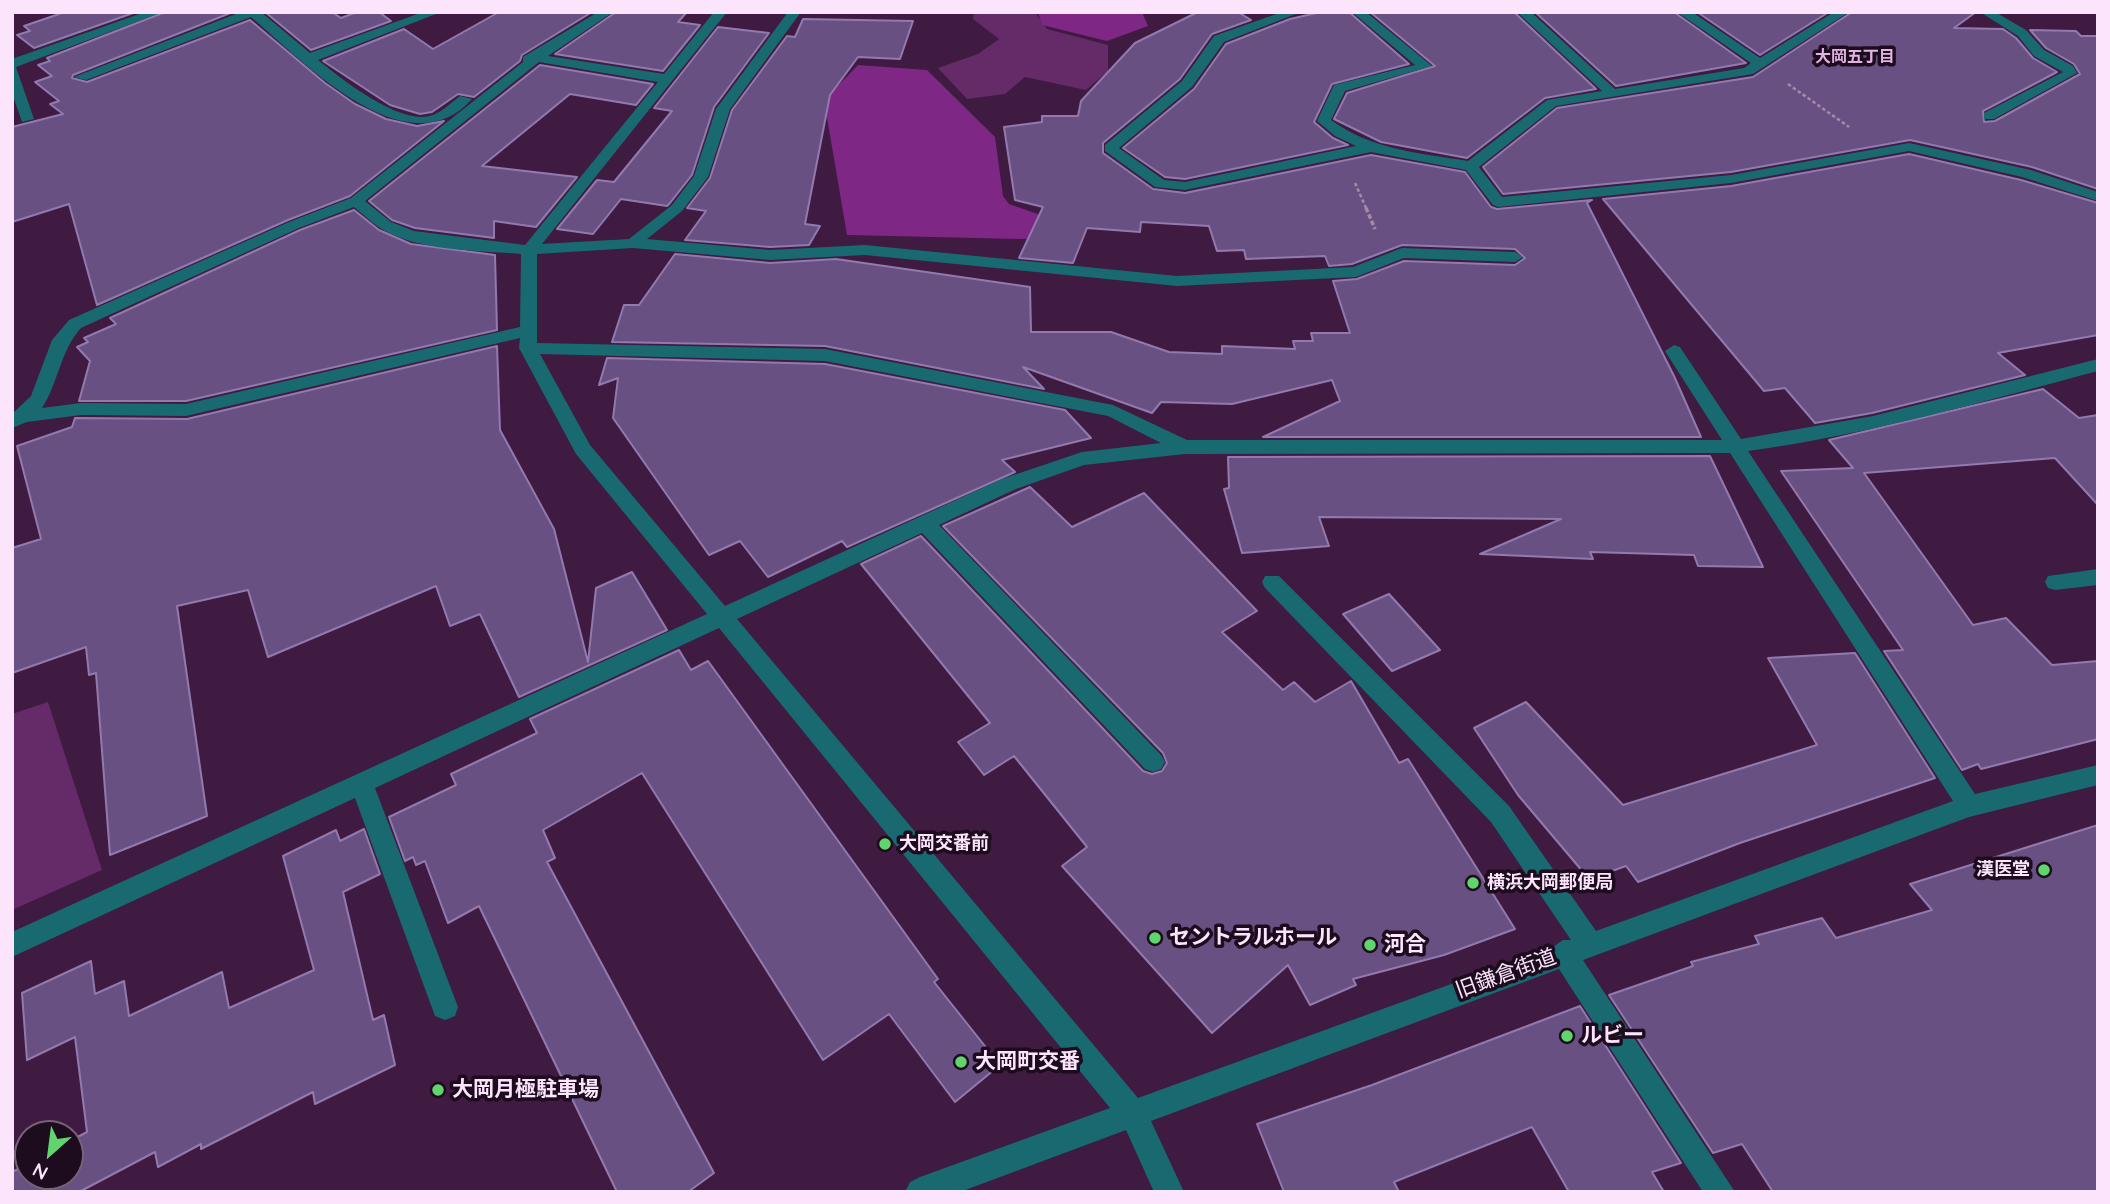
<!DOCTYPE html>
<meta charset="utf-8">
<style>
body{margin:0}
#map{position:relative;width:2110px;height:1204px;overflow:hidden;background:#3f1a41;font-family:Quicksand,sans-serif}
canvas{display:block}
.frame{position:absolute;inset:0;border:14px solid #fce4fd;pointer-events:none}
.north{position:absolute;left:14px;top:1120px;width:70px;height:70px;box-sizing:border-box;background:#1d0c1d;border:2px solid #766277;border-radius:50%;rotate:208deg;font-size:19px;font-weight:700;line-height:28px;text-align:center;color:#fce4fd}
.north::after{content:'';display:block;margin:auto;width:24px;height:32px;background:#5fd56b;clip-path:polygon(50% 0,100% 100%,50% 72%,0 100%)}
</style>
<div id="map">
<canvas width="2110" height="1204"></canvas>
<div class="frame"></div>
<div class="north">N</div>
</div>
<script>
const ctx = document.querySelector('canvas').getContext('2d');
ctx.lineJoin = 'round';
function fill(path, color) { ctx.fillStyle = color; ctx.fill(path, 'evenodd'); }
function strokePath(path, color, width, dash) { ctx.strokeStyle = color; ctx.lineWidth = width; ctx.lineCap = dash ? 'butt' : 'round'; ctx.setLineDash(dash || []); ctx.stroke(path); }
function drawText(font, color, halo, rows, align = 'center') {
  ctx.font = font + ' Quicksand,"Noto Sans JP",sans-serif'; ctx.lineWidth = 7; ctx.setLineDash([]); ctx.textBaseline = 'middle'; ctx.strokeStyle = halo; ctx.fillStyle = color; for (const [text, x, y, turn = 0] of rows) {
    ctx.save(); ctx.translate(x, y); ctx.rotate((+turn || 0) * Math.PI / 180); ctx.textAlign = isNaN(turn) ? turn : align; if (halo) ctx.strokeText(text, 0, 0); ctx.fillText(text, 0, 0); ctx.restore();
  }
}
fill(new Path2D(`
 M974 12H1035L1047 29 1108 45V71L1086 90 1025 77 1005 94 967 99 938 68 978 54 999 39 973 19Z
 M48 702 102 870 12 910V714Z`), '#652a68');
fill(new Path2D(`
 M1038 12H1142L1148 26 1107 41 1042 25Z
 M858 65 927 70 995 137 1003 196 1009 204 1049 218 1075 237 1019 239 847 235 824 100Z`), '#7e2784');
const building = new Path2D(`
 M65 12H136L34 48 17 35 30 31 24 26Z
 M165 12H233L73 75 72 78 87 82 250 20 325 83 355 104 386 119 417 126 444 121 350 196 288 220 97 305 69 204 12 222V127L63 114 50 104 59 101 35 82 52 76 38 65 50 61 47 58Z
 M265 12H332L341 18 357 12H379L391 21 311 50Z
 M499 12H592L522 55 520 61 474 97 458 94 432 112 420 114 390 105 323 61 404 29 433 49Z
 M616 12H687L678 22 700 25 663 71 555 54Z
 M1198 12H1238L1251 20 1212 34 1180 79 1103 143V153L1153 189 1185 193 1371 155 1465 172 1491 207 1497 209 1592 200 1587 203 1674 376 1701 437H1263L1340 401 1332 380 1232 404 1161 402 1152 413 1023 367 1044 389 825 346 612 342 624 305H639L675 254 770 263 836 259 1030 287 1031 332H1111L1169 352 1222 354V346L1295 349 1293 341H1313L1311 333H1350L1333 281 1357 279 1404 261 1515 265 1525 258 1515 249 1402 245 1352 264 1329 266 1325 256 1246 259 1244 250 1217 251 1209 226 1141 222 1140 232 1087 228 1073 263 1019 258 1043 207 1015 200 1004 127 1042 122V116H1078L1081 101 1135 43Z
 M1321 12H1349L1409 64 1332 84 1314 122 1333 138 1348 145 1185 179 1165 177 1123 148 1194 89 1226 44 1290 19Z
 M1370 12H1514L1596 89 1545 98 1467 158 1381 142 1334 119 1347 93 1435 66Z
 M1535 12H1674L1746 63 1616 86Z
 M1697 12H1829L1760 55Z
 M1852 12H1976L1954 28 2003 29 2016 38 2033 58 2057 72 1983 111 1984 122 1995 121 2080 74 2074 64 2046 48 2030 30 2076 31 2081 36H2098V189L2032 167 1910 140 1731 172 1503 194 1483 167 1557 108 1753 77Z
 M803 19 913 21 900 59 858 57 830 95 805 224 820 226 809 245 770 247 685 240 706 211 687 208 710 178 732 110 787 36 795 37Z
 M718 27 769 33 714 107 692 175 670 203 667 206 621 199 593 234 557 229 597 180 614 182 672 111 654 108Z
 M540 65 653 84 636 105 570 94 482 166 577 177 536 227 494 221V238L415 228 392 220 369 201Z
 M1909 154 2021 180 2098 203V335L1998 353 2025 375 1872 413 1815 423 1785 388 1764 391 1603 199 1731 186Z
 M354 210 379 230 411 244 495 255 497 330 186 401H79L90 361 77 347 88 342 84 338 116 324 110 318 300 230Z
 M497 346 500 430 554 529 588 662 596 588 632 572 667 630 519 697 480 614 450 626 436 586 268 657 248 590 177 606 207 816 110 855 96 673 89 675 86 647 12 673V548L41 539 17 446 72 427 75 418 187 419Z
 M607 358 825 364 1065 410 1091 438 1002 460 1015 472 847 547 842 541 768 577 740 541 709 555 613 418 618 378 599 385Z
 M2043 389 2079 418 2098 415V505L2055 458 1864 473 1973 625 2006 618 2052 665 2098 661V739L1981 769 1978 764 1962 770 1884 651 1903 650 1781 471 1853 468 1829 440Z
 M1710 456 1763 567 1698 566 1694 555 1590 552 1593 559 1480 554 1561 519 1319 517 1329 546 1242 553 1224 489 1229 488 1228 457Z
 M1030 487 1072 527 1144 493 1257 611 1222 632 1283 690 1294 682 1315 702 1351 681 1399 763 1408 759 1515 929 1444 955 1353 979 1356 985 1310 1005 1288 965 1212 1033 1062 866 1087 847 1014 756 984 775 958 742 990 723 861 564 921 536 1143 771 1152 774 1162 771 1167 763 1163 753 943 526Z
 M1389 594 1440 650 1392 671 1343 614Z
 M679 650 691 670 708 661 938 979 934 982 1000 1065 955 1102 889 1014 823 1060 642 773 543 830 555 858 547 862 714 1173 688 1192H617L479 906 448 923 425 861 416 865 413 857 405 861 389 817 456 785 451 774 537 733 530 719Z
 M1855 653 1935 778 1740 843 1638 882 1626 866 1589 879 1518 795 1474 728 1526 702 1623 805 1817 745 1768 658Z
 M2098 825V1192H1773L1742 1144 1713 1153 1609 995 1693 966 1691 962 1759 944 1755 936 1822 918 1836 938 1932 910 1910 884Z
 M364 829 380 874 343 892 373 1020 384 1015 395 1065 315 1104 313 1092 201 1149V1144L158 1167 155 1152 79 1192H12V1172L28 1164V1176H70V1141L87 1132 75 1037 27 1060 22 993 91 961 95 994 124 981 129 1016 222 972 229 1008 314 970 283 856 336 830 340 841Z
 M1580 1006 1681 1163 1652 1172 1664 1192H1569L1532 1127 1394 1182 1399 1192H1284L1257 1124 1372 1085Z`);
fill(building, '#685182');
strokePath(building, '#9279ae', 2);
strokePath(new Path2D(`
 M1788 84 1849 127
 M1355 183 1367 210`), '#a789a8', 2.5, [3.5, 2.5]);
strokePath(new Path2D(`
 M1366 208 1375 229`), '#a789a8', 3.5, [4.5, 2.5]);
fill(new Path2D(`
 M145 12H163L16 67 34 119 22 122 12 93V59Z
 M241 12H261L310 53 423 12H441L318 60C342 79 401 127 433 115 443 111 452 102 460 96L472 99C407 172 302 60 251 17L86 80 74 77Z
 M598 12H613L548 56 664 74 714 12H727L542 244 629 239 672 205 694 176 716 109 788 12H801L730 109 708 177 682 211 647 239 770 250 865 245 1177 276 1353 267 1402 248 1515 252 1523 257 1515 262 1404 258 1356 277 1177 286 865 255 770 260 633 248 537 254V343L825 349 1113 405 1187 440H1722L1665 351 1674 345 1680 347 1741 439 1873 416 2098 359V371C1982 402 1867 435 1748 451L1975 794 2098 765V785L1969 817 1583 960 1735 1192H1703L1559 969 1151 1121 1184 1192H1154L1126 1130 960 1192H905L910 1182 920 1177 1110 1108 719 628 375 788 458 1007 455 1016 445 1020 435 1016 355 798 12 957V932L707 614 576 454 519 348 520 338 186 416 81 415 27 422 12 428V414L31 396 52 340 69 320 289 222 351 198 523 62V57ZM539 62 658 82 525 245 414 231 391 222 365 201ZM354 207C363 214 371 222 380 228 419 252 477 250 521 254L520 327 186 404 81 403 42 408C59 382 60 351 81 328L299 228ZM540 354 825 361 1108 416 1161 443 1082 452 1002 479 725 606 590 445ZM1730 453 1953 801 1596 931 1509 806 1279 576H1265L1262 582 1265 588 1491 822 1571 940H1563L1553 947 1138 1098 737 619 922 533 1145 769 1153 772 1161 769 1165 762 1161 755 939 525 1016 489 1084 465 1185 454Z
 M1282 12H1301L1224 42 1192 87 1119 148 1164 180 1185 182 1356 146 1335 136 1317 121 1334 85 1415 65 1352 12H1366L1432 66 1345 91 1331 120C1372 150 1420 153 1468 161L1547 100 1602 91 1517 12H1531L1615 89 1744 68 1751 63 1677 12H1692L1760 58 1834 12H1849L1753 74 1556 106 1479 167 1502 197 1731 175 1909 143 2031 170 2098 192V201L2022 177 1909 151 1731 183 1498 207 1493 205 1466 170 1371 152 1185 190 1155 187 1105 151V145L1182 81 1214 36Z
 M1980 12H1995L2026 30 2044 50 2073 66 2077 73 1994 119H1984V113L2063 72 2034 56 2018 36Z
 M2098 569V585L2055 590 2048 588 2045 582 2048 576Z`), '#196971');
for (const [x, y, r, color] of [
 [885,844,7,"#5fd56b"],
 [2044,870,7,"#5fd56b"],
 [1473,883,7,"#5fd56b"],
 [1155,938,7,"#5fd56b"],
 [1370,945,7,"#5fd56b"],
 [1567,1036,7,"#5fd56b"],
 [961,1062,7,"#5fd56b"],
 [438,1090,7,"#5fd56b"]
]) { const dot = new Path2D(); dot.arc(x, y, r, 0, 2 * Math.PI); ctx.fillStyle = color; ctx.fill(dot); strokePath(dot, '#1d0c1d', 2.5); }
drawText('bold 16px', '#e1b3e3', '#1d0c1d', [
 ["大岡五丁目",1855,57]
]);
drawText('bold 18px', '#fce4fd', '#1d0c1d', [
 ["大岡交番前",899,844],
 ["漢医堂",2030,870,"right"],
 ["横浜大岡郵便局",1487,883]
], 'left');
drawText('bold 21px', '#fce4fd', '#1d0c1d', [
 ["セントラルホール",1169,938],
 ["河合",1384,945],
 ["ルビー",1581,1036],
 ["大岡町交番",975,1062],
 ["大岡月極駐車場",452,1090]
], 'left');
drawText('21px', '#fce4fd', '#1d0c1d', [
 ["旧鎌倉街道",1506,974,-20]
]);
</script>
